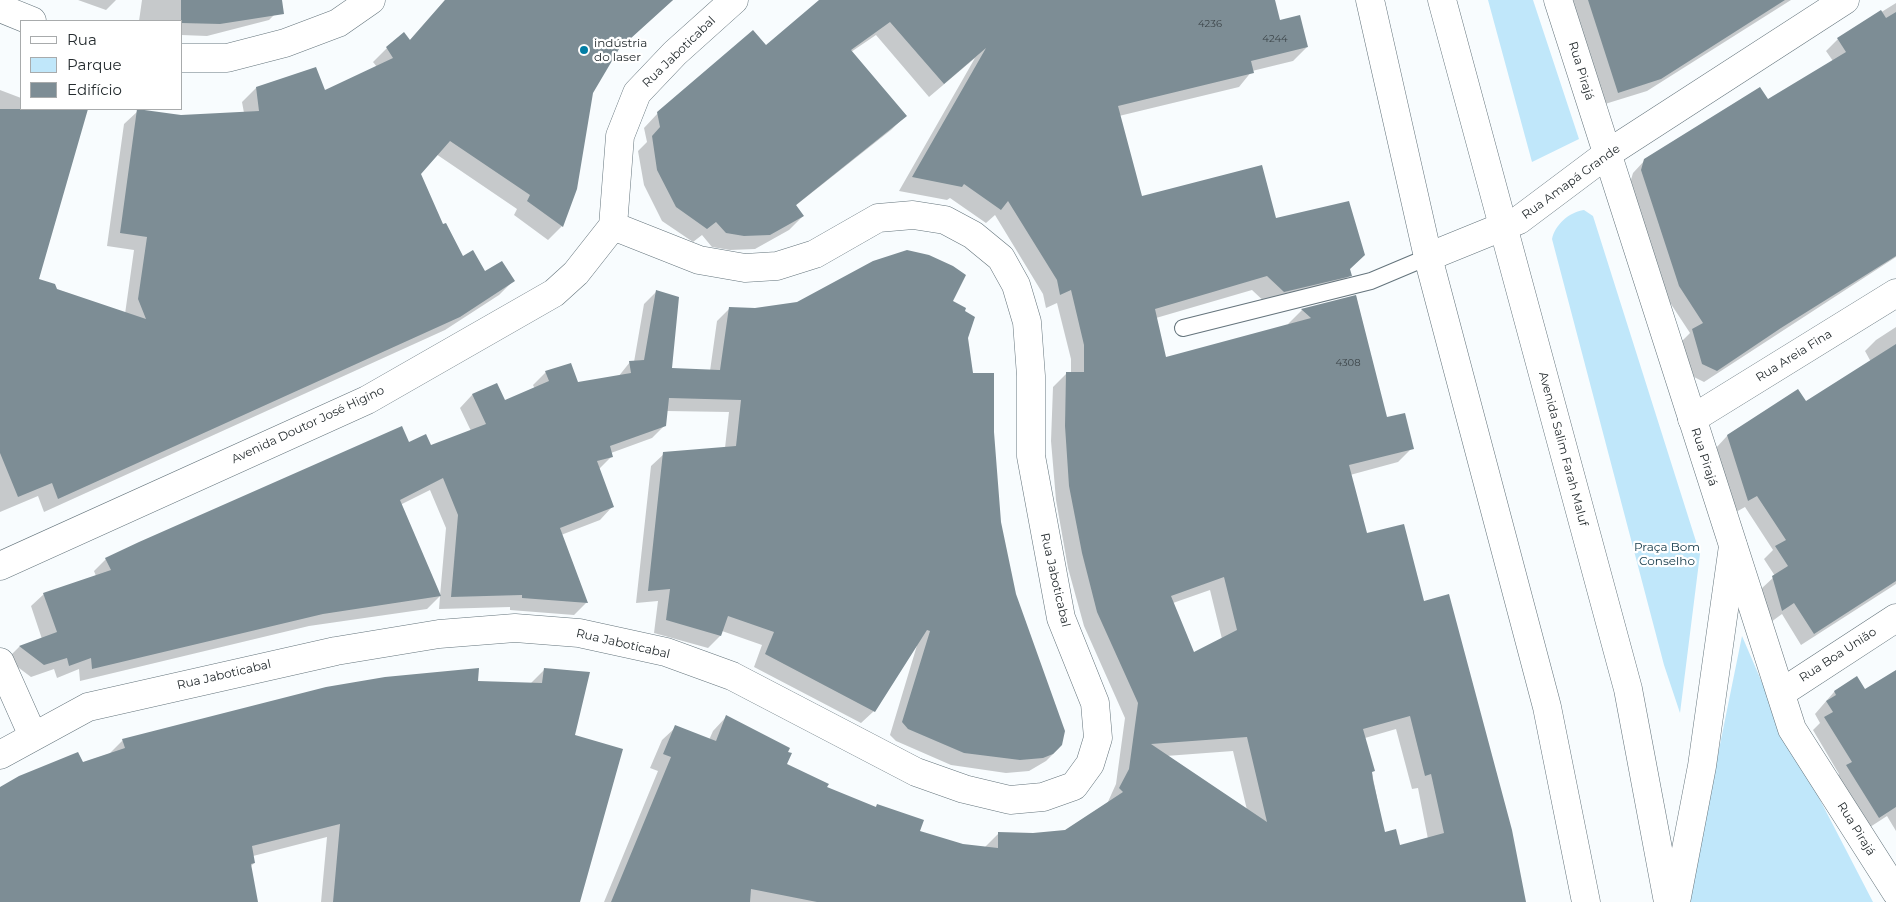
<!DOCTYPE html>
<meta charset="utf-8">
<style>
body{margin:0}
#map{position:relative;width:1896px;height:902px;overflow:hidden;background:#f8fcfe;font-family:Montserrat,sans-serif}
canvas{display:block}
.legend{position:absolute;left:20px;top:20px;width:162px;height:90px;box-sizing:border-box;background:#fff;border:1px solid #a8abac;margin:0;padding:6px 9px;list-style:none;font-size:15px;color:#262d30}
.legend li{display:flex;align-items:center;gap:10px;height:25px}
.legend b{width:25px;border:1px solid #a8abac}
</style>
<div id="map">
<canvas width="1896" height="902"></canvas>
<ul class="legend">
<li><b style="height:6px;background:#fff"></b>Rua</li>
<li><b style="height:14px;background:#c0e7fa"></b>Parque</li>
<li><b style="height:14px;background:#7d8d95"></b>Edifício</li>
</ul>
</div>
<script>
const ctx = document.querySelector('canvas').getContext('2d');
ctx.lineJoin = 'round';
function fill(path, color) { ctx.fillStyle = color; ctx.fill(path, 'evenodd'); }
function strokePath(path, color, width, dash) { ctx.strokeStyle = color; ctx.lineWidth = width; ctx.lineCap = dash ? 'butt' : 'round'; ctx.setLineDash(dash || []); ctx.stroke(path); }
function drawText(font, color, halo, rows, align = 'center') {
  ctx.font = font + ' Montserrat,sans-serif'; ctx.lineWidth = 4.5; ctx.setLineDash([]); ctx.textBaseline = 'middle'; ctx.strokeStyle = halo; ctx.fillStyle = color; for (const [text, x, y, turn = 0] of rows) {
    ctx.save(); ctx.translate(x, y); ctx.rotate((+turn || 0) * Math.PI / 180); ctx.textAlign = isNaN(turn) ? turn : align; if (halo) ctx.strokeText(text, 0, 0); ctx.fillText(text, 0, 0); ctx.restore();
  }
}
fill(new Path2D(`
 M1488 0H1533L1579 139 1532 162Z
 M1584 210 1593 216 1700 554 1680 713 1664 665 1552 239C1555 225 1569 212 1584 210Z
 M1742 636 1776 715 1873 902H1688Z`), '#c0e7fa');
fill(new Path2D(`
 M78 0H116L106 10Z
 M142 0H279L281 8 269 20 207 36 181 35V21H139Z
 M445 0H673L616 51 592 92 562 226 548 240 514 215 517 209 436 154 419 174 443 226 462 258 485 273 513 281 499 295 445 330 44 512 38 496 0 512V90L21 98V109H86L37 280 56 290 125 314 134 250 107 246 124 124 138 111 181 116 244 113 242 102 256 88 325 92 377 67 373 62 387 48 409 41Z
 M821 0H1274L1279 21 1307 47 1293 61 1252 71 1239 87 1119 116 1141 198 1275 219 1349 269 1350 275 1336 289 1269 306 1252 290 1156 318 1165 359 1290 325 1288 324 1302 310 1356 296 1386 419 1412 448 1398 462 1350 475 1366 535 1423 602 1524 902H604L658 771 650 768 662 740 676 727 709 740 713 731 726 717 785 764 826 788 875 808 877 805 919 832 962 845 985 847 999 833 1033 834 1066 831 1107 804 1116 784 1125 718 1084 626 1068 568 1056 500 1051 441 1053 387 1067 373H1071V359L1057 303 1046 308 1043 294 995 215 986 223 950 198 947 200 899 191 975 58 929 97 876 35 851 52 905 116 891 130 795 206 803 216 789 230 755 249 730 250 712 247 702 235 693 242 662 221 644 185 638 151 647 142 644 128 658 113 766 47ZM1210 590 1222 639 1193 654 1173 603ZM1396 729 1412 789 1418 788 1428 839 1399 847 1384 833 1365 738ZM1233 751 1247 810 1166 756Z
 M1571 0H1791L1647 91 1605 104Z
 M1896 3V257L1704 382 1692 376 1681 342 1690 333 1667 298 1630 183 1633 173 1645 160 1767 101 1833 61 1826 51 1838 39Z
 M656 292 671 369 710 371 717 321 730 308 755 309 951 301 963 312 972 375 993 432 1000 522 1014 595 1063 739 1059 748 1046 761 1029 771 1006 773 951 765 896 741 890 735 918 642 874 711 861 723 754 667 762 645 722 631 720 636 708 648 654 633 658 601 636 603 651 466 664 454 725 448 729 412 666 411 665 425 652 438 611 453 612 456 599 469 612 507 600 520 561 535 586 603 574 615 510 610V607L439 609 440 596 427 609 309 626 80 681 79 669 57 678 54 669 31 677 7 659 19 647 42 639 31 606 44 594 96 576 94 571 106 559 408 443 430 447 471 431 460 408 472 395 497 384 504 402 535 389 533 385 546 372 577 384 618 377 630 362H634L644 304ZM430 490 446 528 440 596 400 505Z
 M1896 327V584L1801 645 1782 614 1771 622 1761 589 1775 576 1764 559 1773 550 1745 507 1736 512 1716 448 1727 436 1806 403 1871 362 1865 351 1876 340Z
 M544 670 573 736 579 902H321L327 837 253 856 254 863 250 867 257 902H0V789L108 755 123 740 476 683 530 684Z
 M1896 672V831L1887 816 1867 829 1835 778 1839 774 1813 730 1820 723 1815 714 1834 692 1856 678 1865 691Z`), '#0003');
fill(new Path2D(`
 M181 0H282L284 14 220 24 181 23Z
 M445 0H673L619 49 593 93 577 189 563 227 527 201 530 195 450 141 421 174 443 224 446 223 463 256 473 250 485 271 502 261 515 281 460 317 58 499 52 483 18 497 0 453V109H88L39 279 55 284 57 289 146 319 138 299 147 237 120 233 137 109 181 115 259 111 256 87 316 67 325 90 393 58 386 47 404 32 410 40Z
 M819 0H1275L1280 20 1300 15 1308 47 1251 61 1254 73 1118 106 1142 196 1262 165 1276 218 1349 201 1365 255 1350 269 1352 276 1284 292 1267 276 1155 309 1166 357 1311 318 1301 309 1356 295 1387 417 1405 413 1414 449 1349 465 1367 533 1404 524 1424 601 1449 594 1512 830 1526 902H817L751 889 750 902H611L671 757 663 754 675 725 716 741 726 715 790 748 788 752 792 753 787 764 829 784 827 787 876 807 877 804 924 820 920 831 963 844 998 848V832L1033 833 1065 830 1123 792 1119 788 1129 769 1138 703 1097 612 1082 553 1069 486 1065 426 1066 372H1084V345L1071 290 1060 295 1057 280 1008 201 1001 210 964 184 962 187 912 177 986 48 944 84 890 22 851 50 907 116 796 205 804 216 770 235 744 236 726 233 716 222 707 229 676 207 657 170 652 136 660 127 657 112 753 30 766 45ZM1224 577 1237 630 1194 652 1171 596ZM1410 716 1425 776 1431 774 1444 833 1400 845 1396 829 1385 832 1373 780 1372 772 1375 771 1363 729ZM1247 737 1267 822 1151 744Z
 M1588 0H1785L1661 79 1618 93Z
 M1881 10 1886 18 1896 12V256L1781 328 1717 371 1702 364 1692 329 1703 323 1679 286 1641 170 1644 159 1760 87 1768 99 1846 52 1837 38Z
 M907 250 929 255 953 266 966 275 953 301 966 308 965 311 975 317 968 338 973 373H994V432L1001 522 1016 594 1065 731 1062 745 1053 754 1043 758 1020 760 964 753 908 729 902 722 930 631 927 630 875 712 765 654 774 632 728 616 721 636 666 620 670 589 648 591 663 452 736 446 741 400 669 398 666 426 610 446 613 457 597 461 614 507 560 528 588 603 522 598V595L451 597 458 515 443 478 400 500 441 596 323 614 92 669 91 658 69 666 67 658 44 665 19 646 57 632 43 593 111 570 105 558 139 542 402 426 409 442 426 434 431 445 486 424 472 394 497 383 505 400 549 381 545 371 571 363 578 382 631 373 629 361 644 360 656 290 679 297 672 368 720 370 729 307 755 308 797 302 873 261Z
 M1896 344V581L1814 634 1794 603 1782 611 1772 576 1788 566 1775 546 1786 540 1757 496 1748 501 1727 435 1798 389 1806 401Z
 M479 668 478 681 542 683 544 668 590 672 575 735 623 749 580 902H333L340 824 252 846 255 863 251 864 258 902H0V787L19 776 78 752 83 762 125 748 122 739 326 687 385 677Z
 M1896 670V807L1879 818 1846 765 1852 762 1824 717 1833 712 1826 701 1836 695 1834 691 1857 676 1865 689Z`), '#7d8d95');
const service = new Path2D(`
 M1183 328 1371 281 1428 257`);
const minor = new Path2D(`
 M0 8 32 21
 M181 58H227L285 43 338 23 371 0
 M613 226 620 136 637 93 675 53 734 0
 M1428 257 1519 220 1607 154 1845 0
 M1692 419 1896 293
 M0 566 367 400 554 293 576 273 613 226
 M0 662 33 736
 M1781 693 1896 618
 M0 755 88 707 336 651 439 634 515 628 579 633 666 652 732 676 916 772 964 789 1010 800 1043 797 1074 786 1090 764 1098 738 1095 703 1061 618 1031 456V376L1027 322 1016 285 1001 258 973 235 945 220 913 215 878 218 815 254 777 266 745 268 699 260 613 226`);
const tertiary = new Path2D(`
 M1558 0 1792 729 1896 892`);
const trunk = new Path2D(`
 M1370 0 1428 257 1547 707 1586 902
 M1442 0 1628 689 1668 902
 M1676 902 1702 766 1733 546`);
strokePath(service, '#64747c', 18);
strokePath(minor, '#64747c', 29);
strokePath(tertiary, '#64747c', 29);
strokePath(trunk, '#64747c', 29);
strokePath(service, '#fff', 16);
strokePath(minor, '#fff', 28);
strokePath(tertiary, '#fff', 28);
strokePath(trunk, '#fff', 28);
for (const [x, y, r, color] of [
 [584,50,5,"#027da4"]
]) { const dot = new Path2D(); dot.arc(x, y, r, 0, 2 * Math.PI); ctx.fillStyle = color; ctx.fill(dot); strokePath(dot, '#fff', 2); }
drawText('10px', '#3c4549', null, [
 ["4236",1210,24],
 ["4244",1275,39],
 ["4308",1348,363]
]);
drawText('12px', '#262d30', '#fff', [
 ["indústria",594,43],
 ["do laser",594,57]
], 'left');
drawText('12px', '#262d30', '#fff', [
 ["Rua Jaboticabal",679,52,-44],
 ["Rua Pirajá",1581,71,73],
 ["Rua Amapá Grande",1571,182,-36],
 ["Rua Areia Fina",1794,356,-32],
 ["Avenida Doutor José Higino",308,425,-25],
 ["Avenida Salim Farah Maluf",1563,449,75],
 ["Rua Pirajá",1704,457,72],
 ["Rua Jaboticabal",1055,580,77],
 ["Rua Jaboticabal",623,644,13],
 ["Rua Boa União",1838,655,-33],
 ["Rua Jaboticabal",224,675,-13],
 ["Rua Pirajá",1856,829,58]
]);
drawText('12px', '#0e3545', '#fff', [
 ["Praça Bom",1667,547],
 ["Conselho",1667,561]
]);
</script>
